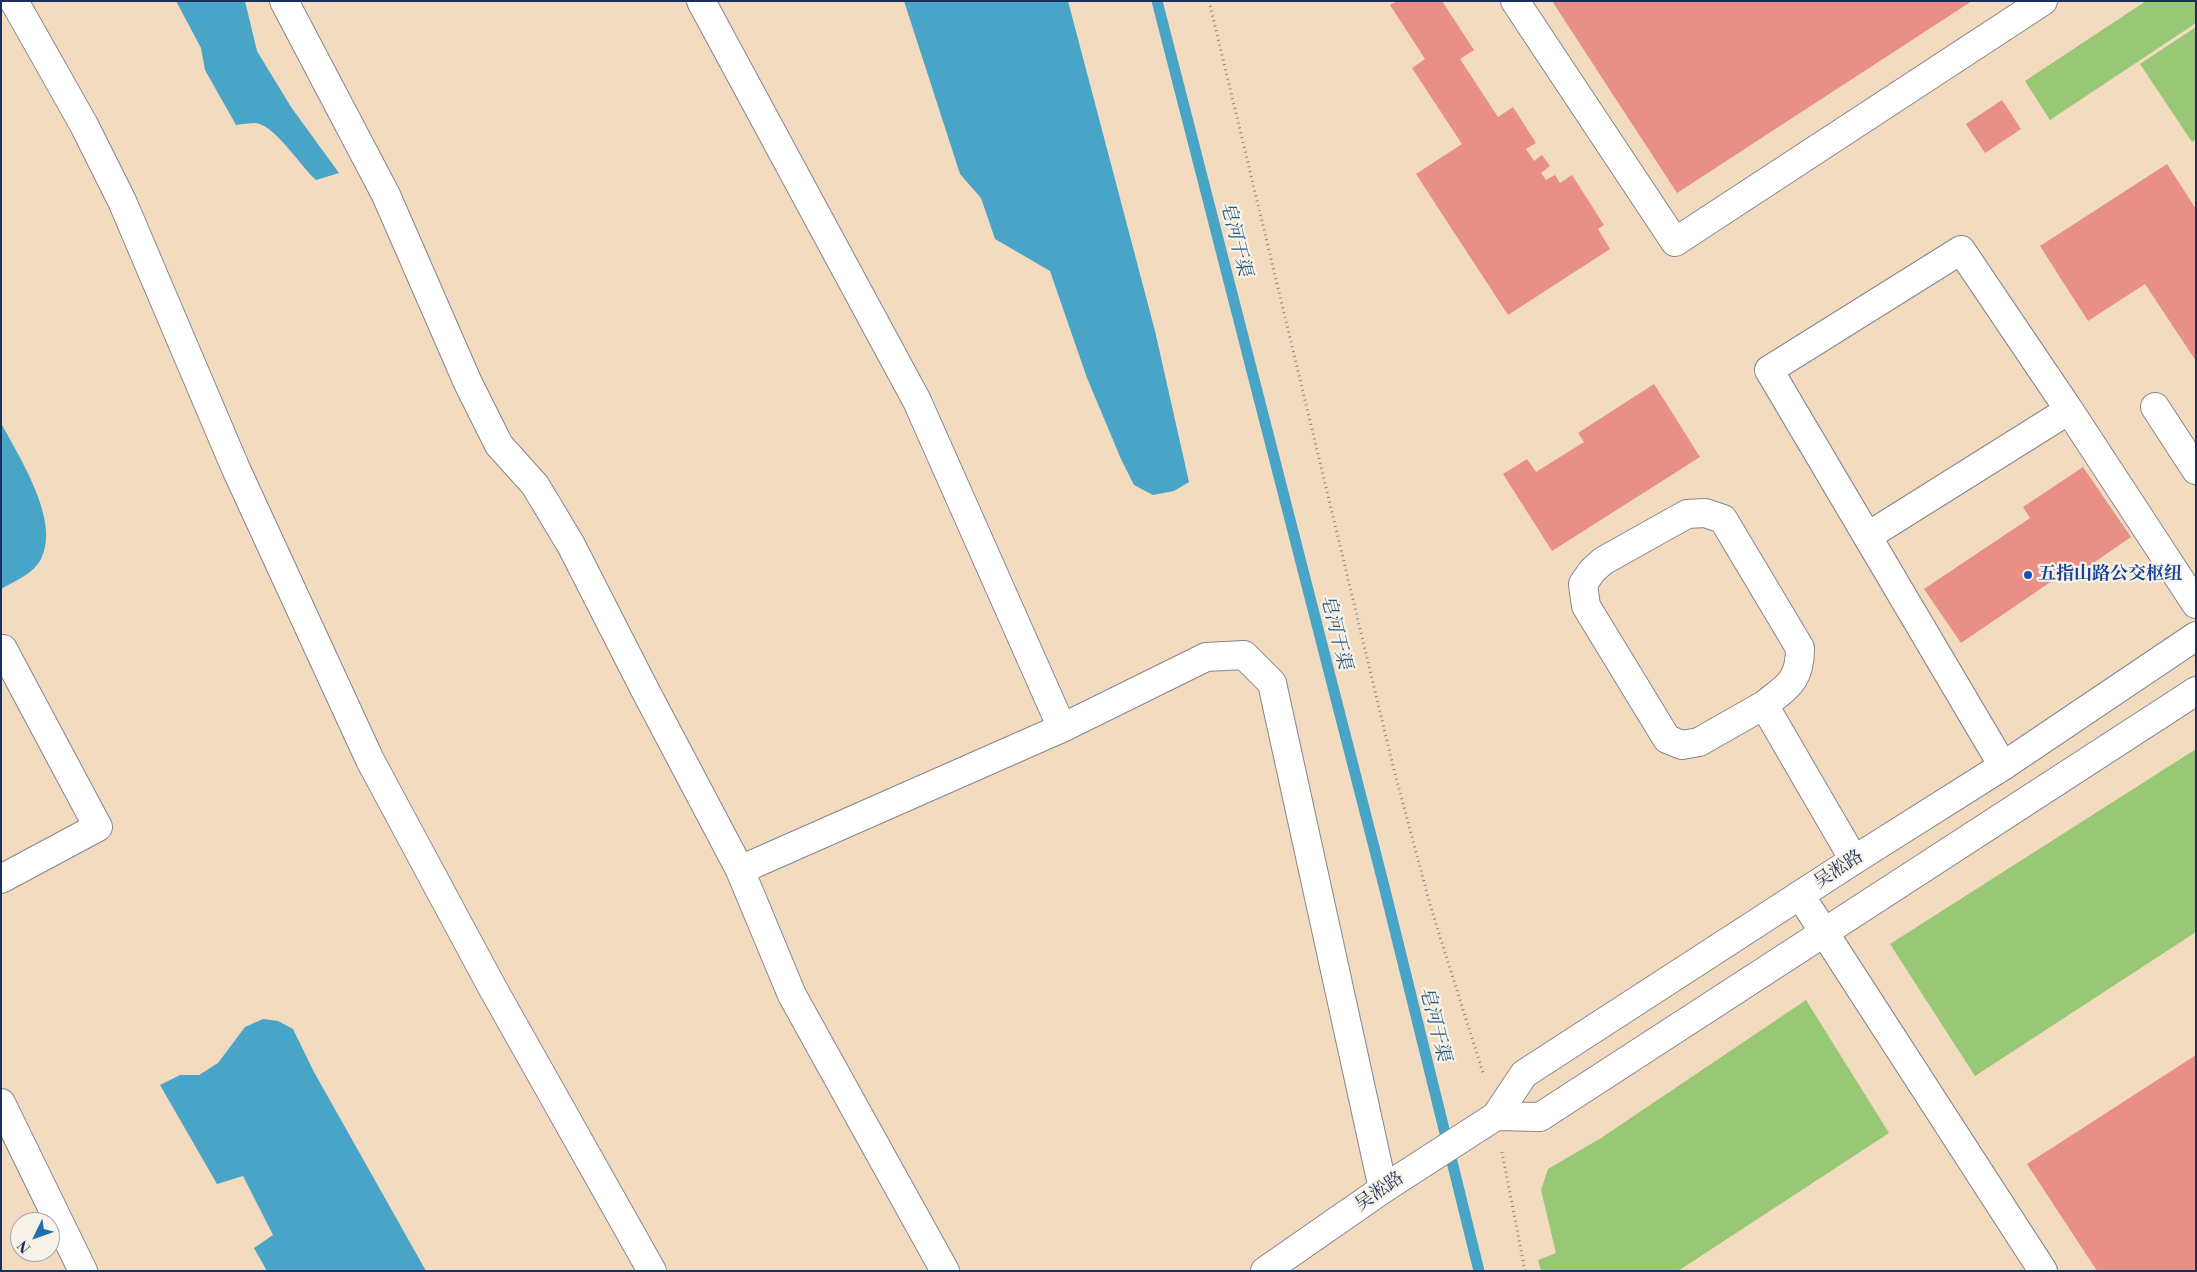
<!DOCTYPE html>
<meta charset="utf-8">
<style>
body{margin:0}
#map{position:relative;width:2197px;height:1272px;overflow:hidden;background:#f3dbbf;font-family:"Libre Bodoni",serif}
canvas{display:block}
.frame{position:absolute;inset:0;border:2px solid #1b2f5e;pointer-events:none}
.north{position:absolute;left:10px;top:1212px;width:50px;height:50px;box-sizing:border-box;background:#f7f3e8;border:1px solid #9fa5b1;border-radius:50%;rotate:228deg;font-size:14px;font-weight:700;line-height:20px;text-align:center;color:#1b2f5e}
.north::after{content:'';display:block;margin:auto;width:18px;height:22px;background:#1f6fb2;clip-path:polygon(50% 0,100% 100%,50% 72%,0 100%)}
</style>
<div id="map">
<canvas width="2197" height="1272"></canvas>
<div class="frame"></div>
<div class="north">N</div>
</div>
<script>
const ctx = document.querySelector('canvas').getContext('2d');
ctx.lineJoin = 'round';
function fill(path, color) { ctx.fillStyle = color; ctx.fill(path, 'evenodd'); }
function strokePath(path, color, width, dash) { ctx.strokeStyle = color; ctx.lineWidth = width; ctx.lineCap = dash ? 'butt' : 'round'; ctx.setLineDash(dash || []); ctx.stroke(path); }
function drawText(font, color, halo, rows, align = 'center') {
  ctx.font = font + ' "Libre Bodoni","Noto Serif SC",serif'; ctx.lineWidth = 4.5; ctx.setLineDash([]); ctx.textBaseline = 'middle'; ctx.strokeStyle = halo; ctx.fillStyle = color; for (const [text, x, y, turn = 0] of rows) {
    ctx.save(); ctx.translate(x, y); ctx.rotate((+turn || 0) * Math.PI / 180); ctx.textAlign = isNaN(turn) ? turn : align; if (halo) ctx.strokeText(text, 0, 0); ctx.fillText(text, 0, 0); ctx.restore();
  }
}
fill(new Path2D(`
 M2146 1H2196V23L2050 120 2025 81Z
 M2196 27V139L2192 142 2140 64Z
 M2196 749V932L1975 1076 1890 944Z
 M1806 1000 1889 1133 1678 1271H1541L1538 1260 1556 1253 1541 1190 1548 1169 1601 1138Z`), '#98c776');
fill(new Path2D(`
 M176 1H245L257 51 291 107 339 173 316 180C300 166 276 126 256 123 249 123 242 124 236 125L205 70 201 48Z
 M904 1H1068L1155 331 1189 482 1174 491 1153 495 1134 485 1121 459 1087 378 1050 271 995 239 981 198 960 174Z
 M1 423C19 457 61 521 41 559 33 574 15 581 1 589Z
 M263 1019 278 1021 293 1029 314 1072 426 1271H267L254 1248 273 1235 243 1176 217 1184 160 1085 180 1075H199L218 1063 245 1027Z`), '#49a5c7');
strokePath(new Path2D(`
 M1157 1 1385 890 1479 1271`), '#49a5c7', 11);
fill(new Path2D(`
 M1397 1H1442L1474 50 1460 59 1498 117 1513 107 1536 143 1526 149 1534 161 1542 155 1550 166 1541 173 1546 180 1555 175 1560 183 1572 175 1604 225 1598 229 1610 249 1508 315 1416 174 1462 144 1412 68 1425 59 1390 5Z
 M1552 1H1972L1677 193Z
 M2002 100 2021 129 1985 153 1966 124Z
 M2167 164 2196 209V361L2145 284 2088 321 2040 246Z
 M1654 384 1700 457 1552 551 1503 474 1527 459 1536 472 1584 442 1578 433Z
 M2083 467 2131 537 2076 575 2071 568 1961 643 1924 589 2030 518 2023 507Z
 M2196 1055V1271H2097L2027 1164Z`), '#e88f86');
const minor = new Path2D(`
 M14 1 84 125 122 201 236 469 370 760 492 987 652 1271
 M284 1 386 195 468 383 499 445 535 485 571 545 645 690 740 870 792 995 945 1271
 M701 1 917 401 1062 728
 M1515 1 1675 242 2043 1
 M2155 407 2196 470
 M2069 410 2196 604
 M1868 536 2069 410 1961 250 1769 370 2003 766
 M1764 705C1788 686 1800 681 1800 648L1723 519 1705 513 1687 514 1603 561 1592 571 1583 584 1586 606 1667 739 1682 745 1699 742 1764 705 1854 860
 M740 870 1062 728 1206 657 1244 655 1272 683 1383 1189
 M1 879 98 827 3 649
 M1800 895 2043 1271
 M1 1103 83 1271`);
const major = new Path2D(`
 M1496 1116 1540 1117 2196 691
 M1265 1271 1383 1189 1496 1116 1524 1074 1854 860 2003 766 2196 636`);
strokePath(minor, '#87858e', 30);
strokePath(major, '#87858e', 30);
strokePath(new Path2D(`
 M1209 1 1394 770 1431 908 1483 1073
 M1502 1152 1525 1271`), '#87858e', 3, [1, 4]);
strokePath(minor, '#fff', 28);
strokePath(major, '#fff', 28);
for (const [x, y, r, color] of [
 [2028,575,5,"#1a4fb4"]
]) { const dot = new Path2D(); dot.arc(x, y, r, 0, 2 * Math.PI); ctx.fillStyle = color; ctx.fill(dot); strokePath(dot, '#f7f3e8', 2); }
drawText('bold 18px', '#164399', '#f7f3e8', [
 ["五指山路公交枢纽",2038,575]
], 'left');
drawText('18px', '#1b2f5e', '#f7f3e8', [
 ["吴淞路",1839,870,-33],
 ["吴淞路",1380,1192,-34]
]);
drawText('italic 19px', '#2b5883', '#f7f3e8', [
 ["皂河干渠",1235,239,76],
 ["皂河干渠",1335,632,76],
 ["皂河干渠",1434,1024,76]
]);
</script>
